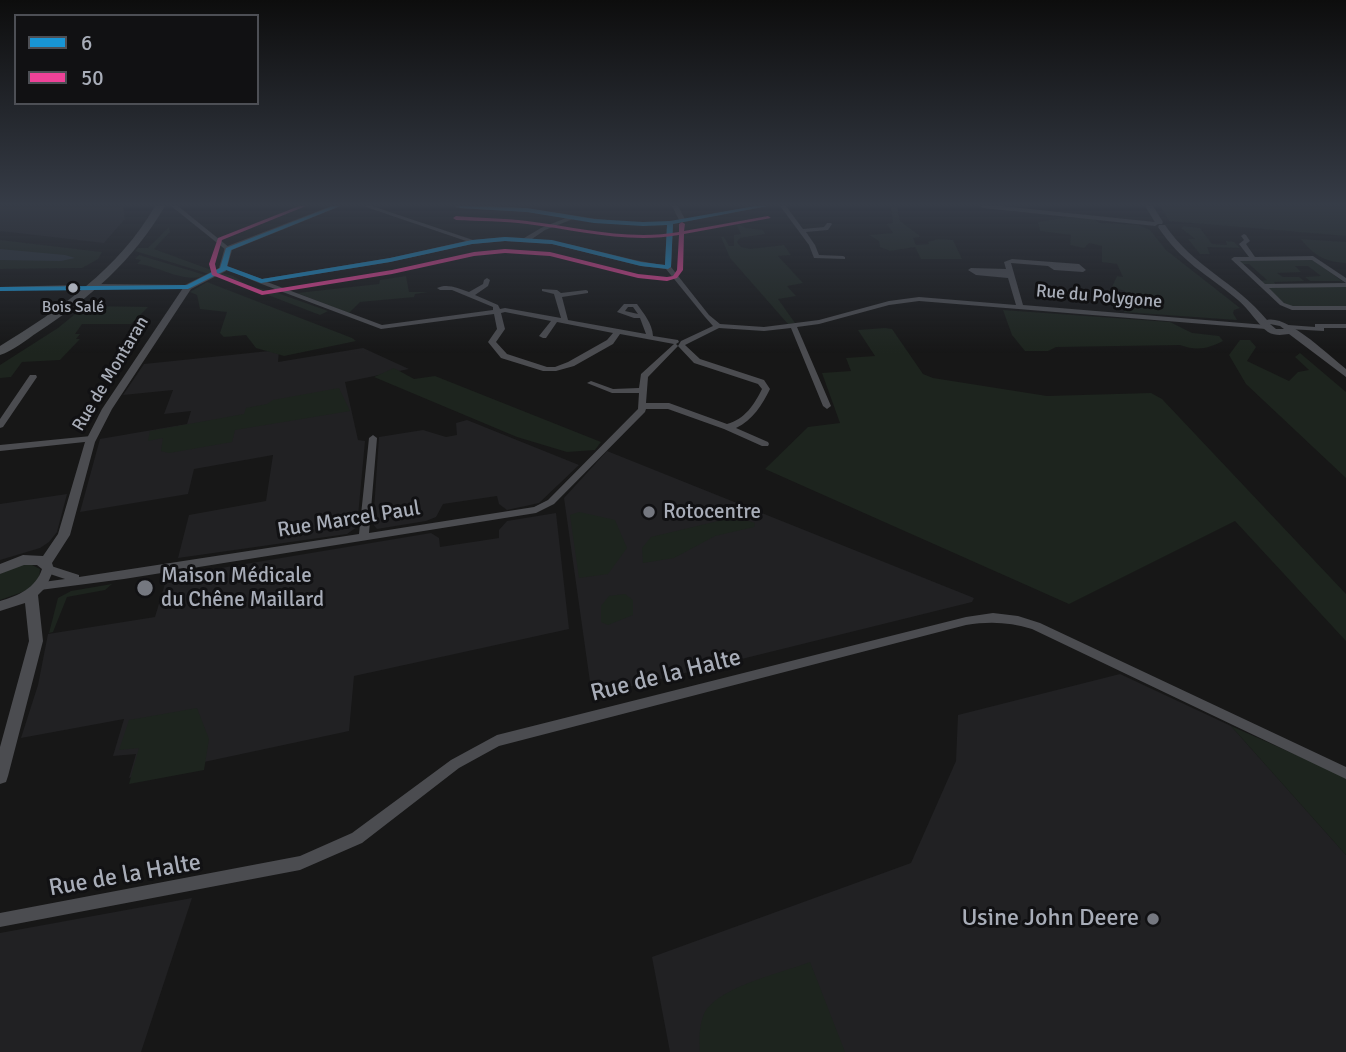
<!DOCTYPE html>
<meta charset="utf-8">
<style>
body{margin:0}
#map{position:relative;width:1346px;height:1052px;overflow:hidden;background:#171717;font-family:Signika,sans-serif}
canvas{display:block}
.legend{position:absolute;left:14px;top:14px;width:245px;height:91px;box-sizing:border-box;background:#111113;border:2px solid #4d4f55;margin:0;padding:9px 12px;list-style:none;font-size:21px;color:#a8adb8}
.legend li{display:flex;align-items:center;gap:14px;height:35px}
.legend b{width:35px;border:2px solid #4d4f55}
</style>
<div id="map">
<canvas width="1346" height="1052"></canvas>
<ul class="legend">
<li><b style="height:9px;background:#1895d5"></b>6</li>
<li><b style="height:9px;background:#ee4298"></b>50</li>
</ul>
</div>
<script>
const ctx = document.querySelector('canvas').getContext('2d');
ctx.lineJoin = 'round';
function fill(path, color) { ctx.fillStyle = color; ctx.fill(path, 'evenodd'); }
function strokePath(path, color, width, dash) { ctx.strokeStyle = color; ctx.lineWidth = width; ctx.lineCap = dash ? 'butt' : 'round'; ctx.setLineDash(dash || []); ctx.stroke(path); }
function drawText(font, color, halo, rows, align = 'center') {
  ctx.font = font + ' Signika,sans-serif'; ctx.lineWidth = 6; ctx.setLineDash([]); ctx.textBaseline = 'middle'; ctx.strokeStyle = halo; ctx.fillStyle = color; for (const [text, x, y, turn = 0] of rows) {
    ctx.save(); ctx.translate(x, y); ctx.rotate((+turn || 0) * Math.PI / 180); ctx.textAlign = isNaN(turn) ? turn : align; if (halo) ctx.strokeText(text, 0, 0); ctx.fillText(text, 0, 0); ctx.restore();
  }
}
fill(new Path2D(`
 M0 206H123L125 219 104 243 0 231Z
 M363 348 409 369 345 382 358 440 365 441 357 527 347 534 178 558 189 515 266 501 273 455 194 469 188 494 80 512 100 439 187 424 191 411 164 414 173 390 123 395 144 364 279 350 278 362Z
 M467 420 579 465 539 503 507 510 499 504 497 496 443 504 436 517 426 521 377 529 373 524 379 437 423 430 446 437 457 435 456 423Z
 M607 451 974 598 972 602 592 696 564 498Z
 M67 494 57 532 49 542 40 548 0 560V504Z
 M556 513 569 629 354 676 349 731 129 778 136 754 113 756 124 719 21 738 38 685 48 634 155 617 167 577 431 533 439 538 440 547 499 538V530L507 521Z
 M1120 674 1231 726 1346 855V1052H670L652 957 911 863 956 761 958 715Z
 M192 898 141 1052H0V933Z`), '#212123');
fill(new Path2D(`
 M891 206H897L900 221 919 235 920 237 913 238 916 245 929 244 928 242 938 239 953 240 962 259H921L915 247 890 251 880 247 879 241 869 235 893 233 887 224 893 223Z
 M1160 206H1346V236L1169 221Z
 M1067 217 1094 219 1100 223 1139 225 1150 230 1166 250 1240 308 1234 310 1233 313 1237 320 1124 312 1125 291 1112 287 1117 276 1123 277 1117 264 1102 262V246L1089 243 1084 248 1070 245 1071 235 1040 231 1038 222Z
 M735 222 746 228 763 230 765 234 740 238 737 242 741 247 750 249 784 245 791 255 778 256 803 283 787 286 796 296 778 299 795 323 788 324 730 258 721 237H724L729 246H734V235L741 234Z
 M1184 226 1200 228 1212 244 1227 245 1226 241 1234 242 1240 248 1207 247 1210 254H1200L1188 239H1195L1181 228Z
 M169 227 170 232 154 249 214 271 209 274 135 251 138 248H148Z
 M1301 239 1346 242V263C1325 262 1313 255 1301 239Z
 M0 240 102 252 98 259 82 268 0 269Z
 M139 255 205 275C185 285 158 265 137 264L141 260 135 259Z
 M1239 259H1312L1346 284 1340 281H1310L1305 277 1321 276 1308 266H1295L1301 272 1277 273 1283 277H1299L1304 281 1274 282 1276 285H1264L1260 281 1267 280 1249 264H1242Z
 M221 273 233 276 249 286 272 291 328 311 320 315 216 275Z
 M406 276 409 292H428L415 294 414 297 360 302 349 313 297 293 379 284 380 280Z
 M207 282 352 338 356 341 284 356 256 348 246 335 224 337 220 333 227 312 200 309 197 295 190 292Z
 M1346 286V306L1293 307 1285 304 1268 288Z
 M85 306 148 307 131 324H82L75 334H80L76 339H80L60 360 22 362 11 377 0 378V365L58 328Z
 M1003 310 1170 322 1192 333 1219 336 1223 341C1207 349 1197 351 1180 345L1056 347 1048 351H1025L1012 335Z
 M885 328 892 329 923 374 933 378 1047 396 1151 393 1162 399 1346 594V641L1235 521 1069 604 765 469 808 427 840 423 822 373 851 371 846 358 875 356 858 330Z
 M1240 340H1250L1256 347 1247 361 1289 381 1298 372 1309 370 1295 357 1300 353 1346 392V478L1246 384 1229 355Z
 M394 368 414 379 435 376 601 442 595 450 567 452 517 437 374 377Z
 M339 388 350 411 235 430 232 442 169 453 161 451 163 438 148 441 150 431 244 414 246 408 267 404 273 400Z
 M579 512 615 520 627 548 608 574 579 578 570 515Z
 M735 517 755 523 754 527 715 536 674 558 643 563 642 548 651 537Z
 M30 564 40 569 39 579 28 590 0 600V574L14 566Z
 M112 584 105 590 67 597 53 632 49 633 58 598 71 591Z
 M625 594 633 600V615L608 625 601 622V606L609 596Z
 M197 708 209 739 204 770 129 784 139 748 119 750 129 720Z
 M1231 726 1346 777V855Z
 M810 962 845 1052H700C699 1040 699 1026 704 1014 717 987 782 973 810 962Z`), '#1d241e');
fill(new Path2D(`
 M0 249 65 255 75 258 61 261 0 260Z`), '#2a3239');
fill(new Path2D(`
 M171 206H178L230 248V250H226Z
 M363 206H372L473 240 505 237 524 238 541 228 566 218 527 212 457 208 454 206C479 206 505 205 530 209 579 215 630 228 679 220L672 206H678L685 219 755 206H769L673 224 671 267 709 315 720 324 764 327 819 320 889 301 919 297 1016 305 1008 278 976 275 968 270 971 268 1006 269 1004 262 1012 259 1079 264 1086 270 1083 272 1054 270 1048 266 1011 263 1023 305 1266 325 1270 327 1266 329 919 301 889 305 819 324 797 327 831 406 827 409 823 406 791 328 764 331 719 328 685 345 700 359 764 380 770 389C762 405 753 420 736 428L768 442 769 444 768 446H762L724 429 668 409H646L645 412 554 504 536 513 124 579 40 590 36 589 35 586 36 583 65 579 44 572 43 569 44 566 48 565 79 575V577L359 534 369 438 373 435 377 438 369 533 534 507 548 500 638 409 639 393H612L587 383 591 381 613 389 639 388 641 374 674 344 620 334 613 344 574 366 556 371H543L501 358 488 342 497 329 494 314 381 329 259 283 221 267 226 266 262 279 390 258 466 241ZM573 219C604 224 635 226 667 225L665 265C620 260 577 242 532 239L545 230ZM505 241 552 244 641 266 666 269 705 317 713 326 681 341 678 346 676 344 679 342 678 340 653 336C652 323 644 314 637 304H624L617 312 634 318H640L646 334 568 320 562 297 588 293V291L586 290 561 293 557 290 542 289V291L554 294 561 318 505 308 500 309 498 305 475 295 488 286 490 280 487 278 484 280 483 284 469 292C458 288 447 283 437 288L440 290H452L493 307V310L382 325 267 282 390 262 472 244ZM628 307H633L638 314 625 311ZM505 312 551 321 539 336 543 338H546L557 322 613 333 607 340 568 362 555 367H547L507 354 496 342 505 329 501 313ZM678 346 694 363 758 384 762 389C754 405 745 419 727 424L669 403H646L648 377Z
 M780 206H786L803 229 824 227 827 223H831L832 224 828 230 806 232 815 245 819 255 843 256 845 257V259L814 258 809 245Z
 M980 206H1001L1155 222 1158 224 1155 226 983 208Z
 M1244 234 1246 235 1250 241 1246 244 1255 257 1313 256 1346 278V283L1312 260 1240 261 1265 284 1346 283V287L1269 288 1284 303 1293 306H1346V310H1292L1280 305 1231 259 1234 257H1249L1239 244 1244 240 1241 236Z
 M98 284 188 285 191 287 188 289 96 287 95 286Z
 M75 285 78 287 77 288 0 291V287Z
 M1315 324H1346V328H1324V331L1288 329 1284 327 1288 325 1315 327Z
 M30 375H36L37 377 3 427 0 428V419Z
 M91 436 95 439 94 441 0 451V445Z
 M993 613 1018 616 1040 623 1346 767V779L1032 629C1010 622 989 621 966 625L499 746 459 768 362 843 300 870 0 927V913L300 856 352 833 451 760 497 735 966 617Z`), '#4b4c50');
fill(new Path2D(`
 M331 206H341L232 250 226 271 191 289 112 409 95 442 70 535 52 563 54 569 46 587 38 595 43 641 8 776 6 782 0 784V747L29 641 25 603 0 611V601C18 596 36 588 42 569L37 565H24L0 574V564L23 555 43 556 58 534 85 442 102 409 185 285 219 268 225 247Z
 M1145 206H1153L1163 222 1162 224H1156Z
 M1159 225H1165C1193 267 1236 282 1267 320 1288 315 1329 356 1346 369V377L1289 334C1282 335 1275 336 1268 332 1259 326 1248 308 1238 300 1207 274 1181 262 1158 227ZM1270 324 1280 326 1284 329H1276Z`), '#4b4c50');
fill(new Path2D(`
 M155 206H165C134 260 89 299 38 332 26 340 13 351 0 355V346C60 309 119 269 155 206Z`), '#4d4f52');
fill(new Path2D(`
 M333 206H340L231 250 227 266 262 279 390 258 472 240 505 237 552 240 641 262 665 265 667 225 643 226 594 223 527 212 460 208 458 206 527 208 594 219 643 222 670 221 755 206H767L673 224 671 267 668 269 641 266 552 244 505 241 472 244 390 262 261 283 226 270 188 289 0 291V287L187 285 220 268 226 248Z`), '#1895d5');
fill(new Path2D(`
 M299 206H306L222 240 215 264 217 273 263 291 392 270 474 252 505 249 550 252 638 274 667 277 673 276 677 270 679 235C628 244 577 230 527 224 504 221 479 221 456 220L453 218 456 216C480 218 504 218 527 221 577 227 628 241 679 232V224L682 222 685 224 684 231 768 216 771 218 684 234 683 270 677 278 667 281 638 278 550 256 505 253 474 256 392 274 262 295 212 275 209 264 218 238Z`), '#ee4298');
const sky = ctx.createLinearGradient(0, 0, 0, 353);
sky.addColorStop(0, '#0d0d0d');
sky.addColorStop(0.58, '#363c47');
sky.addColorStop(1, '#363c4700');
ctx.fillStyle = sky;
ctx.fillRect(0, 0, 1346, 353);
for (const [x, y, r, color] of [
 [73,288,6,"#a8adb8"],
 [649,512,7,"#757880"],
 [145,588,9,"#757880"],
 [1153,919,7,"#757880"]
]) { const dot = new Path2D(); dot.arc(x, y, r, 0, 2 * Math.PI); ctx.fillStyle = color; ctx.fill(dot); strokePath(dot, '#111113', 2.5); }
drawText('16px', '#a8adb8', '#111113', [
 ["Bois Salé",73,308]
]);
drawText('18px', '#a8adb8', '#111113', [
 ["Rue du Polygone",1099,297,5],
 ["Rue de Montaran",111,374,-59]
]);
drawText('21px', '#a8adb8', '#111113', [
 ["Rotocentre",663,512],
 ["Maison Médicale",161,576],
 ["du Chêne Maillard",161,600]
], 'left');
drawText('21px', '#a8adb8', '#111113', [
 ["Rue Marcel Paul",349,520,-9]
]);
drawText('24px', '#a8adb8', '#111113', [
 ["Rue de la Halte",666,676,-14],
 ["Rue de la Halte",125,876,-10]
]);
drawText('24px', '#a8adb8', '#111113', [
 ["Usine John Deere",1139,919]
], 'right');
</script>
